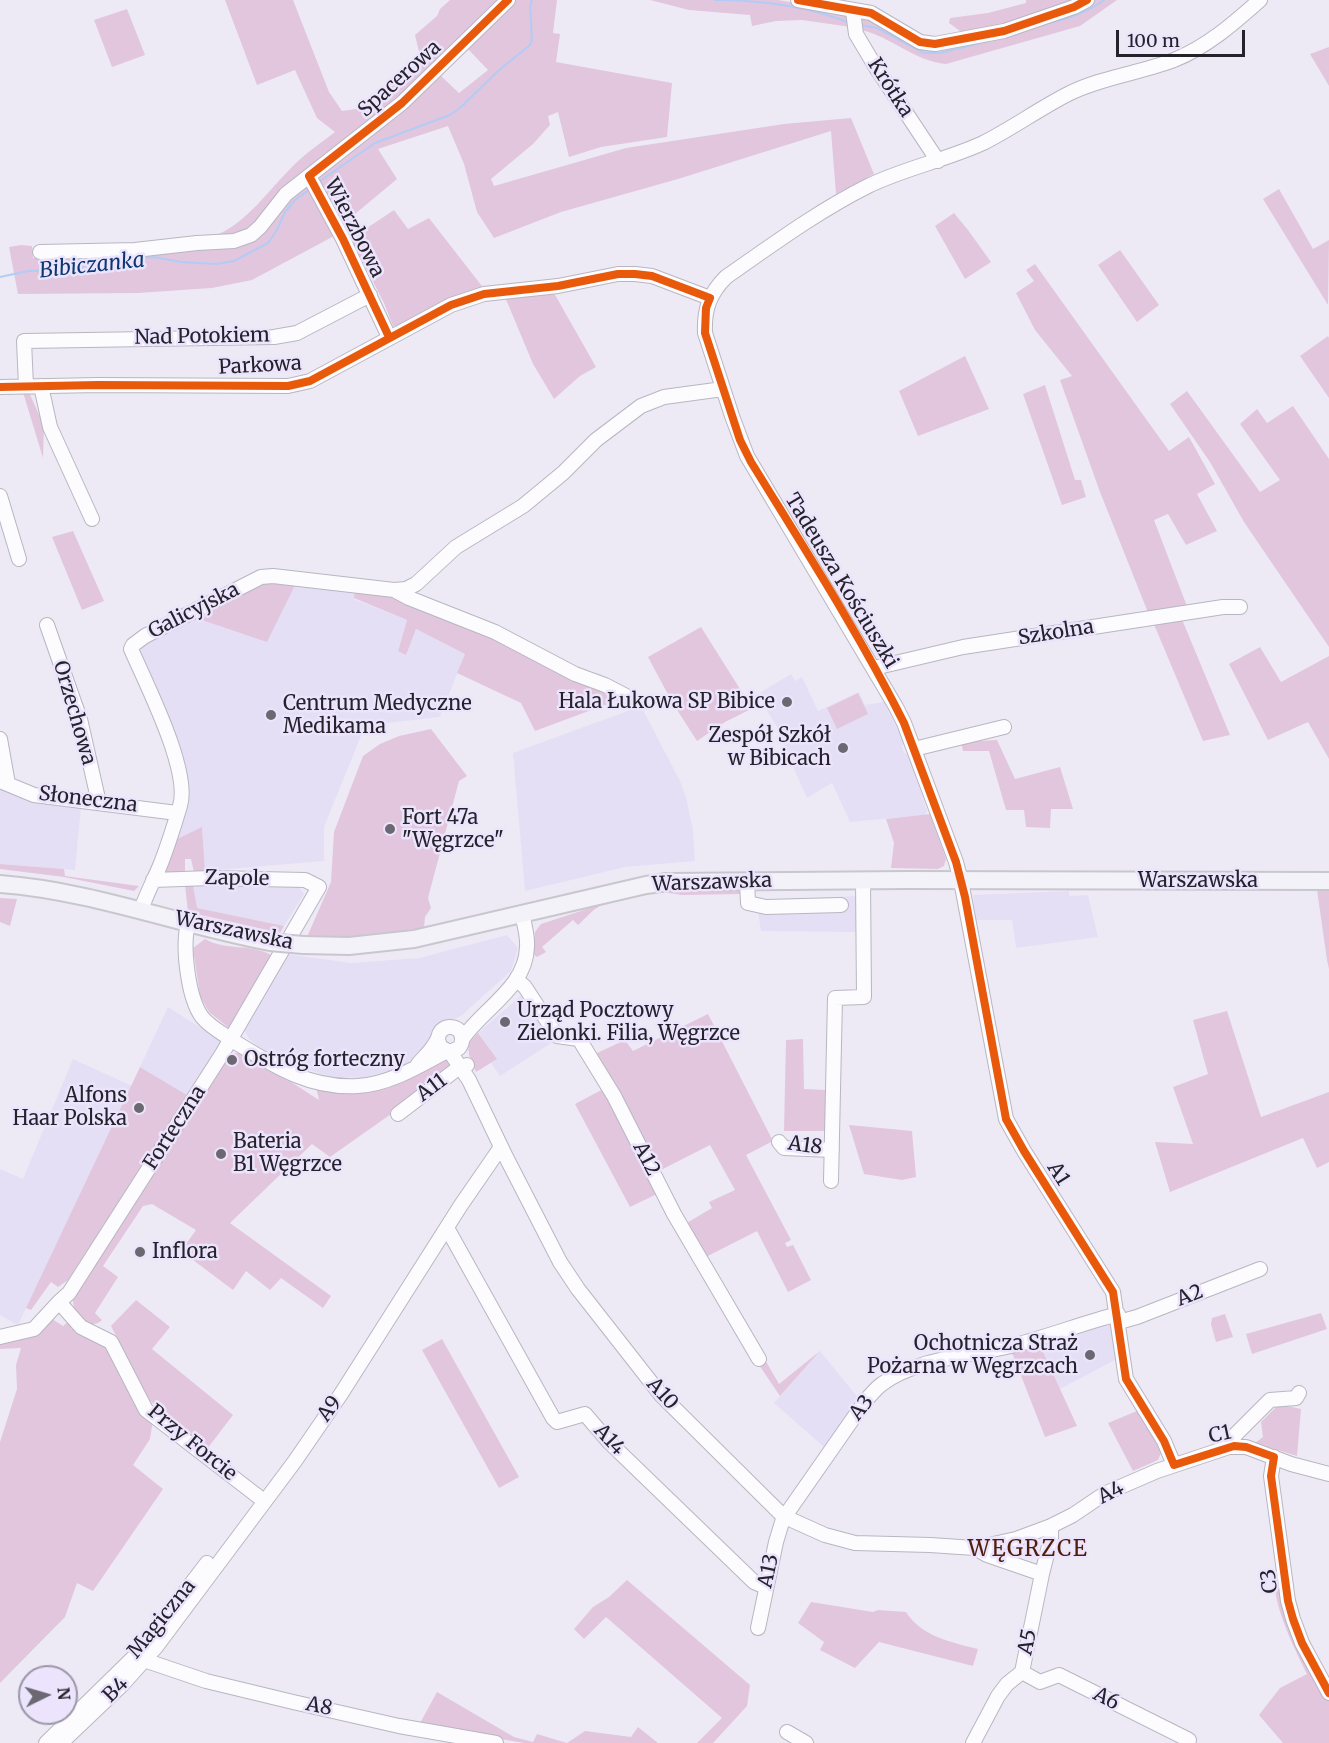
<!DOCTYPE html>
<meta charset="utf-8">
<style>
body{margin:0}
#map{position:relative;width:1329px;height:1743px;overflow:hidden;background:#edeaf6;font-family:Merriweather,serif}
canvas{display:block}
.north{position:absolute;left:18px;top:1665px;width:60px;height:60px;box-sizing:border-box;background:#ebe4fc;border:2px solid #9c96a8;border-radius:50%;rotate:85deg;font-size:16px;font-weight:700;line-height:24px;text-align:center;color:#25222b}
.north::after{content:'';display:block;margin:auto;width:21px;height:27px;background:#6b6872;clip-path:polygon(50% 0,100% 100%,50% 72%,0 100%)}
.scale{position:absolute;left:1116px;top:30px;width:129px;height:27px;box-sizing:border-box;border:3px solid #25222b;border-top:0;padding-left:8px;font-size:18px;line-height:21px;white-space:nowrap;color:#25222b;-webkit-text-stroke:4px #ebe4fc;paint-order:stroke}
</style>
<div id="map">
<canvas width="1329" height="1743"></canvas>
<div class="north">N</div>
<div class="scale">100 m</div>
</div>
<script>
const ctx = document.querySelector('canvas').getContext('2d');
ctx.lineJoin = 'round';
function fill(path, color) { ctx.fillStyle = color; ctx.fill(path, 'evenodd'); }
function strokePath(path, color, width, dash) { ctx.strokeStyle = color; ctx.lineWidth = width; ctx.lineCap = dash ? 'butt' : 'round'; ctx.setLineDash(dash || []); ctx.stroke(path); }
function drawText(font, color, halo, rows, align = 'center') {
  ctx.font = font + ' Merriweather,serif'; ctx.lineWidth = 5; ctx.setLineDash([]); ctx.textBaseline = 'middle'; ctx.strokeStyle = halo; ctx.fillStyle = color; for (const [text, x, y, turn = 0] of rows) {
    ctx.save(); ctx.translate(x, y); ctx.rotate((+turn || 0) * Math.PI / 180); ctx.textAlign = isNaN(turn) ? turn : align; if (halo) ctx.strokeText(text, 0, 0); ctx.fillText(text, 0, 0); ctx.restore();
  }
}
fill(new Path2D(`
 M297 581 355 590 354 599 407 620 398 650 406 654 416 629 465 654 440 717 378 724 363 731 324 827V861L205 871 202 828 175 840 187 806 186 792 158 699 140 651 149 638 190 616Z
 M791 674 795 681 802 677 818 711 859 692 865 705 884 702 904 742 902 746 904 753 909 755 927 811 925 815 850 822 832 783 807 798 779 735 777 727 758 696 761 692Z
 M641 706 680 781 686 797 693 830 695 861 625 867 525 891 513 753Z
 M0 785 81 807 75 870 0 864Z
 M193 885 298 886 304 894 284 926 196 908Z
 M1069 891V896L1088 895 1098 937 1016 948 1012 920H975L973 895Z
 M856 896 858 932 761 931 756 900Z
 M507 935 518 948 511 971 461 1016 437 1027 429 1043 403 1067 363 1078 329 1077 267 1054 249 1039 243 1027 286 954 351 963 419 958Z
 M524 993 556 1040 500 1076 491 1063 496 1058 478 1033Z
 M168 1007 223 1042 187 1095 140 1067Z
 M73 1059 132 1086 18 1325 0 1315V1169L23 1179Z
 M1112 1320 1115 1360 1060 1389 1039 1343Z
 M820 1351 859 1399 824 1447 774 1403Z`), '#e5dff6');
fill(new Path2D(`
 M225 0H293L329 92 342 111 369 107 421 60 415 35 437 16 440 9 450 0H502L402 99 248 234 212 237C247 224 268 190 295 164 307 152 321 143 335 132L317 118 295 70 257 85Z
 M514 0H557L553 33 560 34 556 62 672 83 667 137 601 147 569 157 558 112 548 116 550 125 533 144 491 179 494 186 626 148 784 124 851 118 874 174 836 194 831 131 678 179 561 212 494 238 477 212 464 164 448 126 378 149 397 179 343 224 318 177 439 74 459 93 488 70 466 47Z
 M650 0H778L814 6 848 15 851 27 802 20 776 21 752 26 750 15 689 10Z
 M1026 0H1081L967 36 949 23 950 18 988 13 1026 3Z
 M1094 0H1117L1080 26 946 64C914 61 892 37 861 30L856 19 861 14 922 46 1091 3Z
 M127 9 145 55 112 67 94 20Z
 M1329 47V86L1310 54Z
 M309 183 334 236 252 280 212 288 138 293 18 294 9 247 21 245 32 246 33 258 242 244 301 184Z
 M1279 189 1313 249 1329 240 1328 305 1263 199Z
 M394 210 408 229 429 218 485 290 400 327 393 326 384 303 350 237 361 232Z
 M954 213 968 230 991 262 965 279 935 226Z
 M1120 250 1159 305 1137 322 1098 265Z
 M1035 264 1169 451 1189 437 1215 484 1197 494 1217 531 1186 545 1168 514 1154 520 1188 609 1149 615 1100 492 1060 380 1072 376 1035 330 1016 293 1034 281 1026 270Z
 M554 293 596 367 580 376 554 399 533 364 505 297Z
 M1328 336 1329 338V398L1300 356Z
 M965 356 989 409 918 436 899 391Z
 M1045 385 1075 480H1081L1086 497 1062 505 1023 394Z
 M22 389 28 390 44 426 43 458Z
 M1187 391 1260 492 1280 480 1240 424 1257 409 1267 423 1293 406 1329 459V647L1244 522 1210 462 1170 404Z
 M73 531 104 601 82 610 52 537Z
 M262 580 297 581 267 642 190 616Z
 M355 590 394 595 474 628 621 699 535 731 521 703 457 673 465 654 416 629 406 655 398 651 407 620 354 598Z
 M1181 617 1230 735 1203 741 1153 622Z
 M701 627 740 689 753 708 725 722 697 741 672 702 648 657Z
 M1260 647 1281 682 1329 656V759L1308 722 1268 740 1229 664Z
 M858 693 868 714 837 729 827 708Z
 M431 729 467 776 459 781 428 898 431 908 425 917 424 928 343 938 307 937 331 882 334 832 363 756 380 744 399 736Z
 M997 740 1015 779 1060 767 1073 809H1051L1050 828 1026 827 1024 810H1006L989 751H963L961 742Z
 M930 814 946 859 944 866 938 869 891 868 894 843 886 819Z
 M202 827 205 871 194 872 191 859H185V873L162 875 175 840Z
 M0 864 64 869 65 876 139 886 134 891 64 877 0 869Z
 M185 885H193L197 908 284 926 280 933 188 912Z
 M739 888 742 890V894L681 895C662 889 618 897 600 906 592 910 585 919 578 925L573 920 542 947 546 952 537 957 533 954 535 932 541 924 599 905 653 892Z
 M1317 890H1329V969L1327 960Z
 M0 898 17 899 10 926 0 922Z
 M205 939C226 951 252 943 273 956L229 1028 209 1012 200 996 193 948Z
 M1227 1011 1261 1117 1329 1092V1162L1317 1168 1303 1138 1170 1192 1155 1142 1193 1144 1173 1087 1208 1074 1193 1020Z
 M708 1014 773 1141 746 1155 791 1240 785 1243 787 1247 793 1245 811 1280 788 1292 757 1231 704 1258 685 1224 712 1208 709 1202 735 1190 710 1145 657 1172 595 1054 625 1040 633 1051Z
 M478 1033 497 1059 476 1072 469 1055 468 1044Z
 M803 1039 804 1089 826 1090 827 1131H784L786 1040Z
 M243 1051 319 1100 316 1087 338 1090 446 1058 452 1065 418 1095 330 1157 312 1144 230 1223 331 1296 323 1308 281 1278 270 1290 246 1271 233 1290 181 1251 196 1230 152 1204 143 1206 103 1266 118 1277 95 1313 102 1320C96 1326 90 1324 82 1322L74 1308 72 1295 230 1055Z
 M140 1067 187 1095 68 1280 58 1287 51 1282 31 1310 26 1308Z
 M607 1087 659 1193 630 1207 575 1104Z
 M849 1125 912 1131 916 1177 902 1180 864 1174Z
 M136 1300 170 1327 152 1349 233 1415 207 1449 148 1399 111 1326Z
 M1321 1313 1327 1329 1252 1354 1246 1334Z
 M1225 1314 1233 1337 1216 1342 1211 1324 1212 1318Z
 M49 1317 63 1326 70 1320 108 1342 153 1420 150 1439 133 1465 163 1489 93 1591 77 1583 65 1617 0 1683V1442L17 1389 16 1365 21 1348 0 1349V1342Z
 M442 1339 519 1477 499 1488 422 1350Z
 M1039 1343 1077 1426 1045 1437 1011 1350Z
 M820 1351 780 1396 757 1362 764 1358 779 1384Z
 M1283 1405 1301 1409 1297 1456 1255 1443 1263 1437 1261 1422 1276 1407Z
 M1137 1411 1160 1447 1161 1453 1158 1460 1133 1471 1108 1423Z
 M1279 1562 1329 1700V1743H1283L1259 1715 1280 1688 1307 1674C1295 1649 1263 1589 1279 1562Z
 M627 1580 750 1685 747 1706 713 1743H697L722 1718 606 1617 584 1639 574 1629 593 1607 609 1597Z
 M811 1602 873 1612 878 1610 906 1612C922 1637 951 1642 978 1649L973 1666 879 1642 855 1668 820 1650 824 1642 798 1623Z
 M437 1692 514 1737 533 1742 537 1734 567 1743 585 1731 631 1737 638 1727 658 1743H524L419 1725Z`), '#e2c6dd');
strokePath(new Path2D(`
 M715 0C761 0 807 6 850 23
 M859 25 877 28 924 53H940L989 41
 M1032 28C1057 21 1083 16 1104 0
 M317 183 375 143 450 115 460 108 498 71 530 45 532 40 530 7 532 0
 M0 277 28 271 55 270 66 266 89 268 106 267 139 258 154 257 181 262 216 264 234 261 268 243 277 230 285 212 295 200 310 189`), '#b3ccf5', 2);
const minor = new Path2D(`
 M798 0 871 13 920 42 935 44 1004 31 1074 7 1087 0
 M853 11 856 34 875 66 938 161
 M309 176 343 239 389 337
 M40 252 135 250 197 243 234 241 251 235 260 227 286 194 402 103 508 0
 M26 386 24 341 274 337 297 333 370 295
 M41 386 50 427 92 519
 M0 387 98 385 288 386 310 381 451 305 484 294 558 286 618 274H635L652 276 710 298
 M0 496 19 559
 M394 590 409 598 495 632 575 674 605 685 632 699
 M47 625 80 719 99 803
 M874 668 963 647 1223 607H1240
 M0 739 8 784
 M914 749 1004 727
 M0 781 34 795 177 813
 M747 881 748 903 766 907 841 905
 M141 910C146 895 153 882 159 868 167 849 174 826 180 806 191 771 146 684 131 649L133 645 145 636 261 577 273 576 394 590 406 589 416 584 456 547 523 506 563 473 596 440 641 406 664 397 723 389
 M188 924C182 946 188 998 202 1017 210 1027 225 1035 235 1042 274 1066 310 1089 358 1086 390 1084 419 1066 447 1051
 M517 980 525 987 557 1036 579 1039 614 1096 674 1214 759 1359
 M463 1038C484 1008 526 987 527 947 528 936 524 924 522 913
 M450 1052 469 1080 506 1157 560 1262 578 1289 661 1395 780 1513 785 1517 825 1535 855 1543 930 1545 975 1548 1016 1539 1051 1526 1073 1515 1104 1494 1157 1471 1229 1447H1246L1291 1464 1329 1474
 M418 1064C424 1057 433 1049 437 1040 440 1035 437 1036 441 1031 443 1029 446 1027 449 1027 462 1026 465 1040 459 1048L450 1052 440 1047 438 1039
 M398 1114 457 1069 467 1065
 M779 1142 784 1148 832 1150
 M831 1181 835 998 864 997 863 880
 M447 1228 553 1418 557 1422 585 1414 609 1442 754 1582 766 1587
 M59 1302 81 1327 111 1342 146 1410 264 1501
 M1119 1322 1137 1317 1260 1269
 M0 1337 34 1329 59 1302 69 1293 222 1054 319 887 305 880 211 878 153 880
 M1234 1446 1233 1439 1236 1434 1270 1400 1296 1398 1299 1393
 M1274 1457 1271 1476 1288 1601 1293 1619 1302 1643 1329 1693
 M1174 1465 1164 1441 1126 1379 1113 1292 1024 1151 1006 1119 961 881 956 862 904 723 896 707 747 456 732 416 705 333C704 310 709 294 726 277 772 245 818 211 868 186 905 168 946 160 983 143 1013 128 1040 108 1070 93 1103 77 1140 73 1174 60 1207 47 1234 23 1260 0
 M975 1548 987 1555 1042 1574
 M758 1628 776 1542 783 1519 866 1400C871 1395 876 1388 882 1384 916 1358 975 1355 1015 1345 1050 1336 1083 1323 1118 1314
 M144 1660 206 1681 293 1702 399 1726 496 1743
 M1022 1672 1040 1682 1059 1675 1189 1740
 M787 1732 806 1743
 M46 1743 138 1653 207 1563
 M61 1743 122 1685 156 1647 295 1461 341 1394 461 1205 501 1147
 M973 1743 998 1696 1007 1684 1022 1672 1042 1574 1051 1538V1526`);
const major = new Path2D(`
 M0 884C93 891 179 925 270 942
 M303 945 349 946 414 939 646 885 667 882 907 880 1329 881`);
strokePath(minor, '#b8b6c0', 16);
strokePath(major, '#c9c7cd', 20);
strokePath(minor, '#fcfcfe', 14);
strokePath(major, '#f2f2f8', 16);
const majorBridge = new Path2D(`
 M270 942 303 945`);
strokePath(majorBridge, '#c9c7cd', 20, []);
strokePath(majorBridge, '#f2f2f8', 16);
strokePath(new Path2D(`
 M798 0 871 13 920 42 935 44 1004 31 1074 7 1087 0
 M389 337 343 239 309 176 402 103 508 0
 M0 387 98 385 288 386 310 381 451 305 484 294 558 286 618 274H635L652 276 710 298 706 308 705 333 740 440 751 462C804 548 859 633 904 723L956 862 965 897 1006 1119 1024 1151 1113 1292 1126 1379 1164 1441 1174 1465 1234 1446 1246 1447 1274 1457 1271 1476 1288 1601 1293 1619 1302 1643 1329 1693`), '#e8590c', 8);
for (const [x, y, r, color] of [
 [787,702,6,"#6b6872"],
 [271,715,6,"#6b6872"],
 [843,748,6,"#6b6872"],
 [390,829,6,"#6b6872"],
 [505,1022,6,"#6b6872"],
 [232,1060,6,"#6b6872"],
 [139,1108,6,"#6b6872"],
 [221,1154,6,"#6b6872"],
 [140,1252,6,"#6b6872"],
 [1090,1355,6,"#6b6872"]
]) { const dot = new Path2D(); dot.arc(x, y, r, 0, 2 * Math.PI); ctx.fillStyle = color; ctx.fill(dot); strokePath(dot, '#ebe4fc', 2); }
drawText('20px', '#25222b', '#ebe4fc', [
 ["Spacerowa",400,79,-42],
 ["Krótka",890,88,57],
 ["Wierzbowa",354,228,63],
 ["Nad Potokiem",202,337,-1],
 ["Parkowa",260,366,-3],
 ["Tadeusza Kościuszki",841,581,59],
 ["Galicyjska",194,611,-27],
 ["Szkolna",1056,633,-9],
 ["Orzechowa",74,713,74],
 ["Słoneczna",88,800,7],
 ["Zapole",237,879,1],
 ["Warszawska",1198,881],
 ["Warszawska",712,883,-2],
 ["Warszawska",234,931,12],
 ["A11",432,1088,-37],
 ["Forteczna",175,1128,-57],
 ["A18",805,1146,8],
 ["A12",646,1159,63],
 ["A1",1058,1174,58],
 ["A2",1190,1296,-21],
 ["A10",662,1394,48],
 ["A3",862,1408,-52],
 ["A9",330,1409,-55],
 ["C1",1220,1435,-12],
 ["A14",609,1440,47],
 ["Przy Forcie",192,1443,39],
 ["A4",1111,1493,-27],
 ["A13",769,1571,-78],
 ["C3",1270,1581,-96],
 ["Magiczna",162,1619,-51],
 ["A5",1028,1642,-78],
 ["B4",116,1690,-45],
 ["A6",1106,1699,27],
 ["A8",319,1707,12]
]);
drawText('20px', '#25222b', '#ebe4fc', [
 ["Hala Łukowa SP Bibice",775,702,"right"],
 ["Centrum Medyczne",283,704],
 ["Medikama",283,727],
 ["Zespół Szkół",831,736,"right"],
 ["w Bibicach",831,759,"right"],
 ["Fort 47a",402,818],
 ["\"Węgrzce\"",402,841],
 ["Urząd Pocztowy",517,1011],
 ["Zielonki. Filia, Węgrzce",517,1034],
 ["Ostróg forteczny",244,1060],
 ["Alfons",127,1096,"right"],
 ["Haar Polska",127,1119,"right"],
 ["Bateria",233,1142],
 ["B1 Węgrzce",233,1165],
 ["Inflora",152,1252],
 ["Ochotnicza Straż",1078,1344,"right"],
 ["Pożarna w Węgrzcach",1078,1367,"right"]
], 'left');
drawText('italic 21px', '#0b3670', '#ebe4fc', [
 ["Bibiczanka",92,266,-6]
]);
ctx.letterSpacing = '1.5px';
drawText('22px', '#501f0b', '#ebe4fc', [
 ["WĘGRZCE",1028,1550]
]);
ctx.letterSpacing = '0px';
</script>
